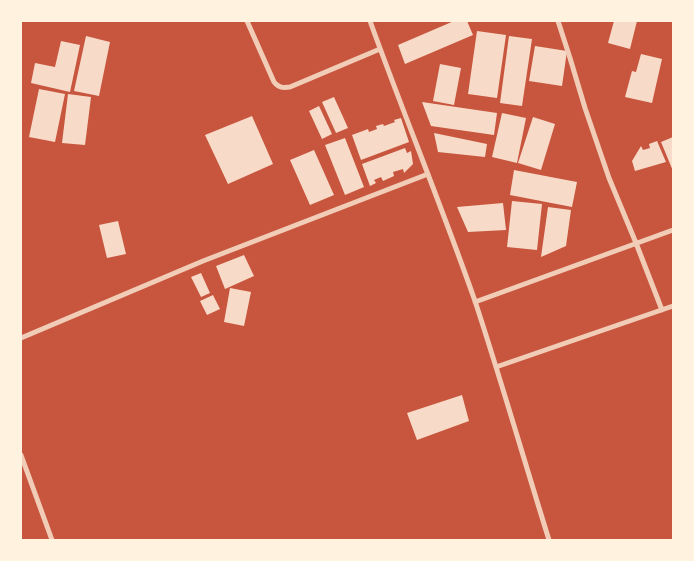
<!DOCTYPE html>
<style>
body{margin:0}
#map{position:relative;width:694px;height:561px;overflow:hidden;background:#c8553d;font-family:"Open Sans",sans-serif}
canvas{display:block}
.frame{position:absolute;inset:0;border:22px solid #fff3e0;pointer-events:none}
</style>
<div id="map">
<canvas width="694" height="561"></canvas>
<div class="frame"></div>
</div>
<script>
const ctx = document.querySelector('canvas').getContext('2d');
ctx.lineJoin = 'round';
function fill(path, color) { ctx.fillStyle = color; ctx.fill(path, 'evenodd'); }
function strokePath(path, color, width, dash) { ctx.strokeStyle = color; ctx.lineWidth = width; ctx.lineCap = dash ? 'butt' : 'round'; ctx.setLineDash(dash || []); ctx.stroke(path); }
fill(new Path2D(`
 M454 21H467L473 35 405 64 398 45Z
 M614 21H637L630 49 608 43Z
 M477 31 506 35 497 98 468 94Z
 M86 36 110 42 99 96 74 91Z
 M509 36 532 39 522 106 500 103Z
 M61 41 80 45 70 92 31 83 35 63 55 67Z
 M535 46 567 51 562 86 529 81Z
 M641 54 662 59 652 103 625 97 632 71 636 72Z
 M440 64 461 68 454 105 433 101Z
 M39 89 65 94 55 142 29 137Z
 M68 94 91 97 85 145 62 143Z
 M334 97 348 128 336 133 322 102Z
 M422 102 497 113 494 135 431 126Z
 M319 106 332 134 322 139 309 111Z
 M502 113 526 118 517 163 492 157Z
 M252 116 273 164 228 184 205 135Z
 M533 117 555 124 541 170 518 163Z
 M401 118 409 142 361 160 352 135 368 129 369 132 377 129 376 126 383 124 384 126 395 122 394 120Z
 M434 133 487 144 485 157 438 152Z
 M673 137V171L661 142Z
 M345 138 364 187 345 195 325 145Z
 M657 141 666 162 635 171 632 161 641 146 643 150 650 148 649 144Z
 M405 148 407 153 411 151 413 164 404 173 403 169 393 172 394 176 383 181 381 177 374 180 376 183 370 186 362 164Z
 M314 150 334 195 310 205 290 160Z
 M514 170 577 182 572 207 510 195Z
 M512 201 542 204 537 250 507 247Z
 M503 203 506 230 468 232 457 207Z
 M548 207 571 210 566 246 541 257Z
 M118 221 126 254 107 258 99 225Z
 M244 255 254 276 225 289 216 266Z
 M201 273 210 293 201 297 191 277Z
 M230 288 251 292 244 326 224 322Z
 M213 295 220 309 207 315 200 301Z
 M462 395 469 421 417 440 407 413Z`), '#f7dbc8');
strokePath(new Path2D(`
 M247 21 274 82C279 88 283 88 290 87L380 49
 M370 21C404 115 442 207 475 301 501 380 524 460 549 540
 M558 21 570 58 585 108 609 178 636 243 662 310
 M475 302 673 230
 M21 338 203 261 428 174
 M496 367 673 306
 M21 455 52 540`), '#f1ccb7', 5);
</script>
